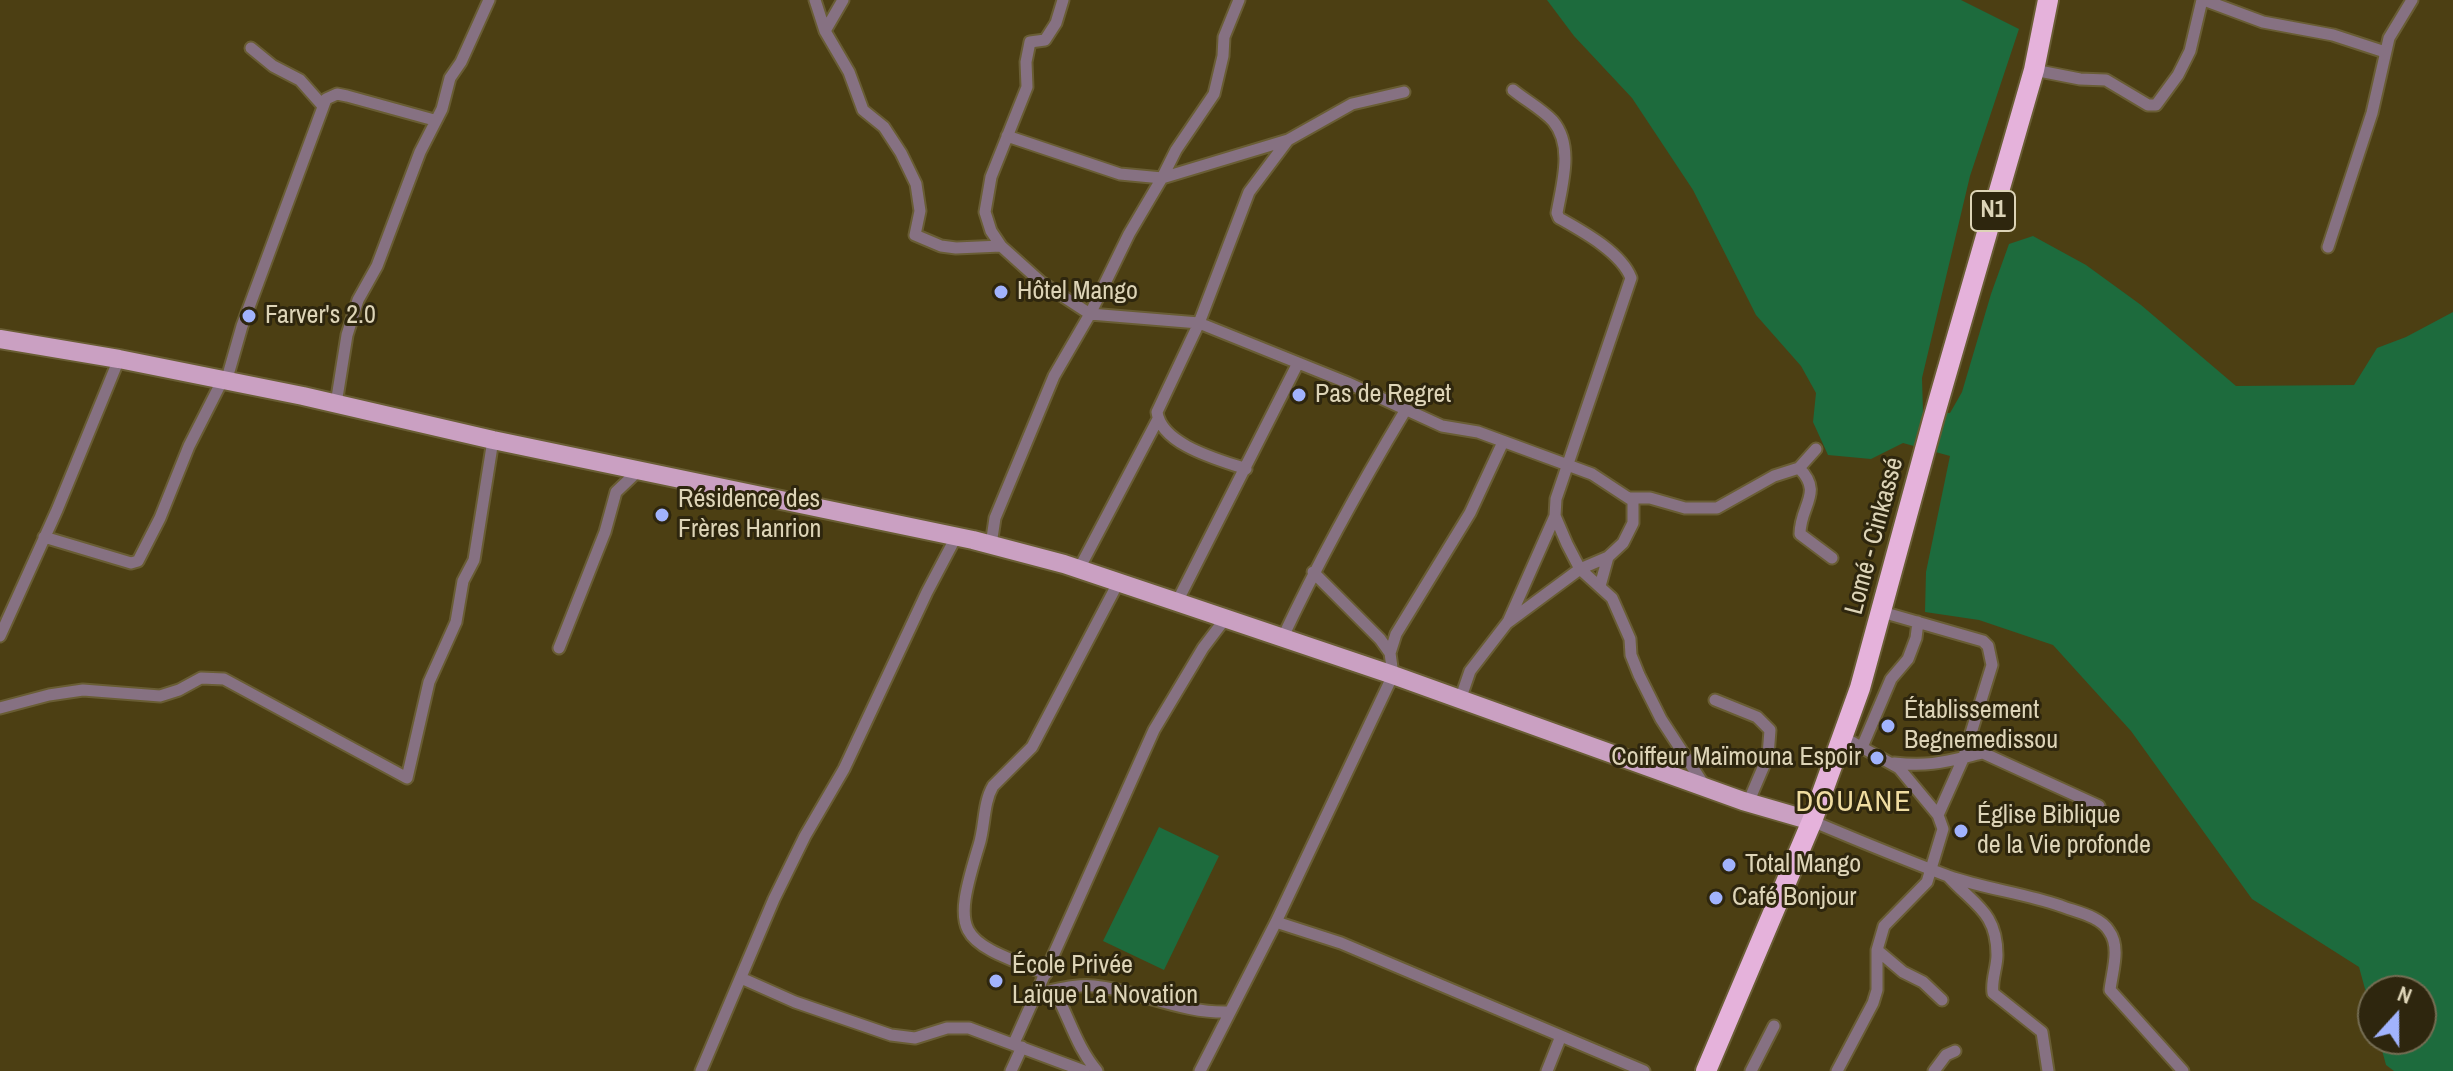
<!DOCTYPE html>
<meta charset="utf-8">
<style>
body{margin:0}
#map{position:relative;width:2453px;height:1071px;overflow:hidden;background:#4c3f13;font-family:"Archivo Narrow",sans-serif}
canvas{display:block}
.north{position:absolute;left:2357px;top:975px;width:80px;height:80px;box-sizing:border-box;background:#2e260e;border:2px solid #746c52;border-radius:50%;rotate:21deg;font-size:22px;font-weight:700;line-height:32px;text-align:center;color:#ddd4b7}
.north::after{content:'';display:block;margin:auto;width:28px;height:36px;background:#a1b3fd;clip-path:polygon(50% 0,100% 100%,50% 72%,0 100%)}
</style>
<div id="map">
<canvas width="2453" height="1071"></canvas>
<div class="north">N</div>
</div>
<script>
const ctx = document.querySelector('canvas').getContext('2d');
ctx.lineJoin = 'round';
function fill(path, color) { ctx.fillStyle = color; ctx.fill(path, 'evenodd'); }
function strokePath(path, color, width, dash) { ctx.strokeStyle = color; ctx.lineWidth = width; ctx.lineCap = dash ? 'butt' : 'round'; ctx.setLineDash(dash || []); ctx.stroke(path); }
function drawText(font, color, halo, rows, align = 'center') {
  ctx.font = font + ' "Archivo Narrow",sans-serif'; ctx.lineWidth = 6; ctx.setLineDash([]); ctx.textBaseline = 'middle'; ctx.strokeStyle = halo; ctx.fillStyle = color; for (const [text, x, y, turn = 0] of rows) {
    ctx.save(); ctx.translate(x, y); ctx.rotate((+turn || 0) * Math.PI / 180); ctx.textAlign = isNaN(turn) ? turn : align; if (halo) ctx.strokeText(text, 0, 0); ctx.fillText(text, 0, 0); ctx.restore();
  }
}
fill(new Path2D(`
 M1547 0H1961L2019 29 1970 176 1922 378 1923 412 1950 413 1962 392 1991 294 2009 244 2033 236 2086 265 2141 305 2236 386 2354 385 2377 348 2406 337 2453 312V1071H2394L2386 1065 2379 1039H2421V991H2373V1018L2359 967 2252 899 2131 731 2053 645 1979 620 1925 612 1926 572 1950 456 1903 443 1871 459 1828 455 1813 422 1816 393 1801 366 1756 315 1693 190 1632 98 1574 36Z
 M1159 827 1219 856 1164 970 1103 941Z`), '#1d6b3d');
const street = new Path2D(`
 M815 0 825 31 849 72 863 110 884 127 901 153 916 184 920 211 915 235 941 246 956 248 1001 246
 M1063 0 1056 23 1045 40 1030 42 1026 62 1027 87 991 177 985 212 991 231 1001 246 1041 282 1090 314 1199 323 1348 383 1442 426 1478 432 1592 474 1633 501V523L1623 543 1608 557 1580 569 1507 623 1470 671 1460 700
 M2204 0 2263 22 2333 35 2385 52
 M825 31 843 0
 M251 48 273 66 300 80 323 106
 M2034 70 2080 79 2106 80 2148 105H2156L2178 75 2190 51 2202 0
 M1513 90C1525 100 1542 109 1553 121 1574 146 1562 184 1557 213L1559 218C1582 231 1621 252 1631 278L1556 499 1555 516 1567 544 1580 569 1612 598 1630 639 1631 655 1639 675 1661 719 1706 788
 M1007 136 1120 174 1162 178 1288 140
 M2328 247 2372 113 2389 38 2412 0
 M226 382 242 326 326 99 337 94 347 96 434 120
 M336 404 347 335 358 300 377 266 420 152 442 109 450 78 461 62 489 0
 M1799 468C1824 493 1800 505 1800 534L1832 558
 M1246 469C1220 460 1161 445 1157 412L1199 323 1249 192 1288 140 1352 104 1404 92
 M1630 498H1650L1685 508H1717L1774 476 1799 468 1816 449
 M44 537 131 563 138 561 160 518 189 446 222 381
 M991 545 995 518 1054 376 1090 314 1129 234 1162 178 1176 150 1214 94 1223 56 1224 37 1239 0
 M1079 569 1158 419
 M1600 586 1608 557
 M1177 602 1298 363
 M1882 612 1983 641 1988 646 1992 665 1963 759 1938 815
 M1508 622 1555 516
 M0 636 57 510 119 359
 M1282 639C1319 560 1360 486 1405 411
 M559 648 605 532 616 492 639 470
 M1390 653 1396 634 1470 513 1503 442
 M1715 700 1757 717 1770 730 1768 756 1748 803
 M0 708 49 695 83 690 160 696 179 690 201 678 224 679 407 778 429 682 456 622 463 581 474 560 493 440
 M1862 747 1891 679 1908 659 1916 638 1918 622
 M1894 763C1933 767 1947 761 1983 753L2099 806
 M1812 821C1857 840 1903 859 1948 876 1985 889 2024 893 2061 906 2076 912 2100 916 2109 931 2121 947 2112 972 2110 990L2183 1071
 M1948 876C1974 905 1997 912 1997 955 1997 968 1991 980 1993 993L2042 1032 2048 1071
 M1276 922 1341 943 1644 1071
 M1877 950 1903 972 1923 982 1942 1000
 M1046 974C959 939 950 939 979 845 985 826 983 803 993 786L1032 747 1118 583
 M741 978 795 1002 891 1035 915 1038 947 1028H969L1084 1071
 M1054 990C1069 1017 1077 1048 1097 1071
 M1038 993C1056 990 1076 984 1094 986 1141 991 1182 1014 1230 1012
 M1014 1043 1154 730 1203 648 1225 619
 M701 1071 774 899 805 836 844 769 927 592 956 537
 M1011 1071 1022 1047
 M1200 1071 1276 922 1393 675 1390 653 1380 639 1313 572
 M1547 1071 1561 1036
 M1751 1071 1774 1026
 M1837 1071 1873 1003 1877 990V950L1884 926 1927 882 1943 829 1938 815 1899 768 1843 737
 M1934 1071 1946 1055 1955 1051`);
const primary = new Path2D(`
 M0 339 119 359 303 396 493 440 973 540 1064 564 1177 602 1393 675 1743 801 1812 821`);
const highway = new Path2D(`
 M1706 1071 1812 821 1860 688 1933 420 2034 70 2048 0`);
strokePath(street, '#695d34', 15);
strokePath(primary, '#695d34', 22);
strokePath(highway, '#695d34', 24);
strokePath(street, '#867182', 11);
strokePath(primary, '#caa0c2', 18);
strokePath(highway, '#e5b2db', 20);
for (const [x, y, r, color] of [
 [1001,292,8,"#a1b3fd"],
 [249,316,8,"#a1b3fd"],
 [1299,395,8,"#a1b3fd"],
 [662,515,8,"#a1b3fd"],
 [1888,726,8,"#a1b3fd"],
 [1877,758,8,"#a1b3fd"],
 [1961,831,8,"#a1b3fd"],
 [1729,865,8,"#a1b3fd"],
 [1716,898,8,"#a1b3fd"],
 [996,981,8,"#a1b3fd"]
]) { const dot = new Path2D(); dot.arc(x, y, r, 0, 2 * Math.PI); ctx.fillStyle = color; ctx.fill(dot); strokePath(dot, '#2e260e', 3); }
for (const [x, y, w] of [
 [1993,211,44]
]) { const box = new Path2D(); box.roundRect(x - w / 2, y - 20, w, 40, 6); ctx.fillStyle = '#2e260e'; ctx.fill(box); strokePath(box, '#ddd4b7', 2); }
drawText('bold 24px', '#ddd4b7', null, [
 ["N1",1993,211]
]);
drawText('26px', '#ddd4b7', '#2e260e', [
 ["Hôtel Mango",1017,292],
 ["Farver's 2.0",265,316],
 ["Pas de Regret",1315,395],
 ["Résidence des",678,500],
 ["Frères Hanrion",678,530],
 ["Établissement",1904,711],
 ["Begnemedissou",1904,741],
 ["Coiffeur Maïmouna Espoir",1861,758,"right"],
 ["Église Biblique",1977,816],
 ["de la Vie profonde",1977,846],
 ["Total Mango",1745,865],
 ["Café Bonjour",1732,898],
 ["École Privée",1012,966],
 ["Laïque La Novation",1012,996]
], 'left');
drawText('26px', '#ddd4b7', '#2e260e', [
 ["Lomé - Cinkassé",1875,536,-75]
]);
ctx.letterSpacing = '2px';
drawText('30px', '#efdca1', '#2e260e', [
 ["DOUANE",1854,803]
]);
ctx.letterSpacing = '0px';
</script>
